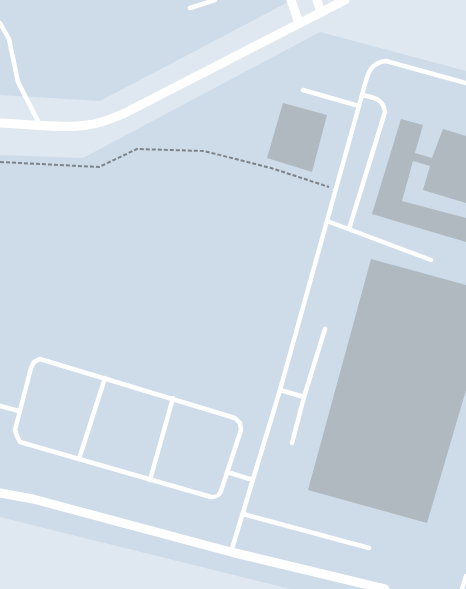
<!DOCTYPE html>
<style>
body{margin:0}
canvas{display:block;background:#dfe7f0}
</style>
<canvas width="466" height="589"></canvas>
<script>
const ctx = document.querySelector('canvas').getContext('2d');
ctx.lineJoin = 'round';
function fill(path, color) { ctx.fillStyle = color; ctx.fill(path, 'evenodd'); }
function strokePath(path, color, width, dash) { ctx.strokeStyle = color; ctx.lineWidth = width; ctx.lineCap = dash ? 'butt' : 'round'; ctx.setLineDash(dash || []); ctx.stroke(path); }
fill(new Path2D(`
 M0 0H292L100 101 0 95Z
 M320 32 466 71V589H290L0 517V155L83 158Z`), '#cedbe9');
fill(new Path2D(`
 M283 103 327 115 312 172 267 158Z
 M401 119 423 125 415 153 432 158 443 129 466 136V203L423 190 430 166 413 161 402 201 466 218V242L372 214Z
 M371 259 466 285V390L427 523 308 490Z`), '#b0b8c0');
strokePath(new Path2D(`
 M0 162 99 167 137 149 204 151 271 168 329 187`), '#7d8389', 2, [4, 2]);
strokePath(new Path2D(`
 M190 8 215 0
 M0 23 9 39 18 82 40 125
 M303 90 359 106
 M327 221 431 260
 M349 229 385 112C383 98 374 98 362 95
 M40 359 235 418 240 423 241 430 221 491C219 496 216 497 211 497L20 442 17 436 15 430 31 368 34 362Z
 M280 390 304 397 292 443
 M304 397 325 329
 M0 406 19 411
 M79 459 105 378
 M227 472 253 480
 M150 480 173 398
 M243 514 369 548
 M231 552 280 390 362 95C367 79 367 63 386 61L466 83
 M462 589 466 576`), '#fff', 4.5);
strokePath(new Path2D(`
 M291 0 299 23
 M317 0 321 13
 M0 123C27 124 60 129 87 125 100 124 113 118 125 113L345 0
 M0 493 33 499 231 552 385 589`), '#fff', 9);
</script>
